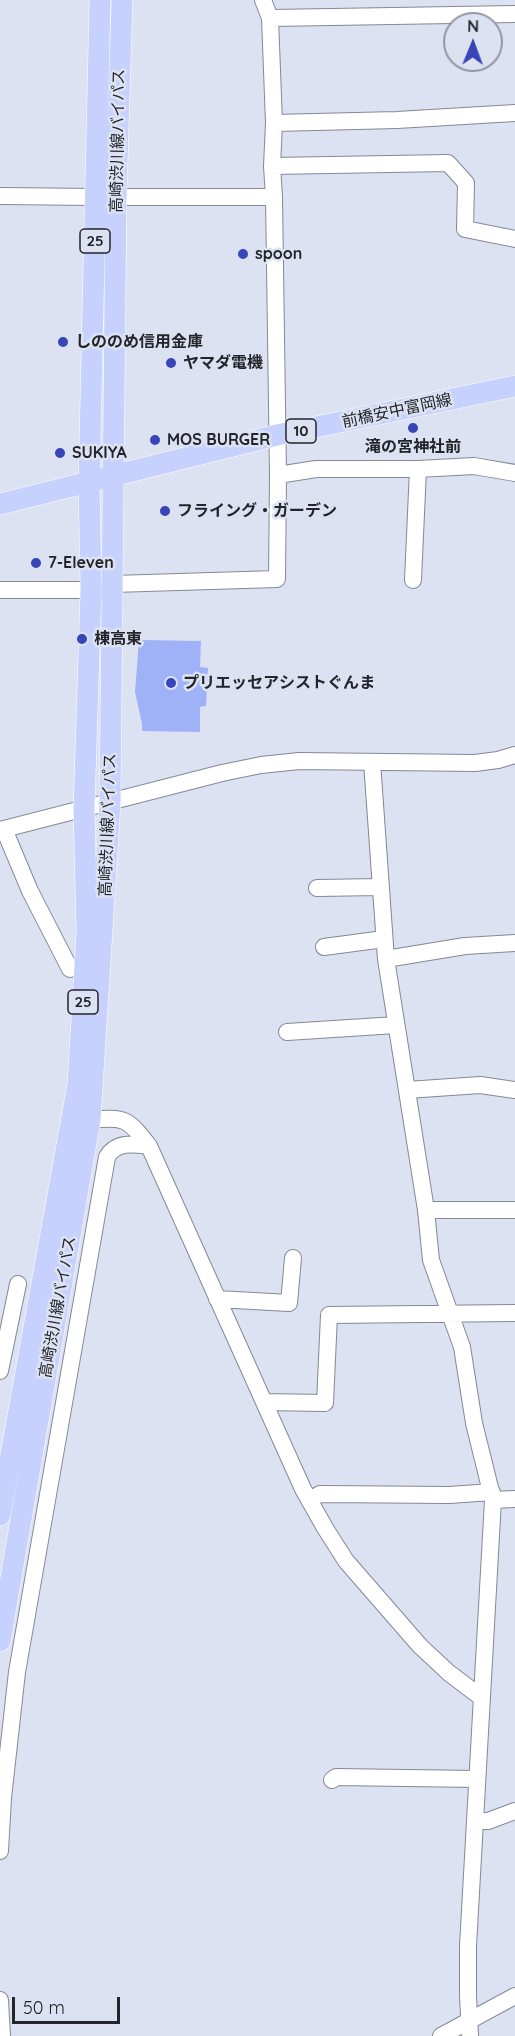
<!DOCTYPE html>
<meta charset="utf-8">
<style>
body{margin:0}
#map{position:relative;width:515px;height:2036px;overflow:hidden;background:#dde2f2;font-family:Quicksand,sans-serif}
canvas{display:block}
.north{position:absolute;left:443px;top:12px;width:60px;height:60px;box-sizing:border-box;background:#dde2f2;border:2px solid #9396a2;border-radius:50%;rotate:1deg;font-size:16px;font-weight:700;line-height:24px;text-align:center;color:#23252a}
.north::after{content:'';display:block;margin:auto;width:21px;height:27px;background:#3745b8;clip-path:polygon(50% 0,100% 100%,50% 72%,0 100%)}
.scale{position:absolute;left:12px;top:1997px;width:108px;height:27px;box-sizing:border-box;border:3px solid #23252a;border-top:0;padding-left:8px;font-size:18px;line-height:21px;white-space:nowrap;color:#23252a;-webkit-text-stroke:4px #dde2f2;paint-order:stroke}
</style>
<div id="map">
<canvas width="515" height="2036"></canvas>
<div class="north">N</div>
<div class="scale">50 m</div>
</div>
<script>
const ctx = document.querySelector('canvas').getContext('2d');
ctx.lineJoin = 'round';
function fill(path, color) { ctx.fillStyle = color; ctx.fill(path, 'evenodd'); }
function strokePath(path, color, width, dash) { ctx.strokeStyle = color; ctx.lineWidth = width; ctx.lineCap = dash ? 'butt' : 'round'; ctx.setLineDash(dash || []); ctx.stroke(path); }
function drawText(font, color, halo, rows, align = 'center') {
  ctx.font = font + ' Quicksand,"Noto Sans JP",sans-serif'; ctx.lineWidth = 5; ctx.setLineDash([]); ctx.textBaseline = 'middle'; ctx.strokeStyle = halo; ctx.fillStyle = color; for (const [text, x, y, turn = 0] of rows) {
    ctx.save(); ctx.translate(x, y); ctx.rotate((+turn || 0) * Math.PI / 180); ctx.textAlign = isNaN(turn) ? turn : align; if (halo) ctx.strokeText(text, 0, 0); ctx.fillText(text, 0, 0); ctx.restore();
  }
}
fill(new Path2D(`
 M139 640 201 641 200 667 208 668 206 706 200 707V732L142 731V724L135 692Z`), '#9fb2f7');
const minor = new Path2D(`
 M270 18 515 14
 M274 123 397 120 515 113
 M272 166 448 163 466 183 465 229 515 239
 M0 196 96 197
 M116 197H274
 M278 475 316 469H418L474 466 515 473
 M413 580 418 469
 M113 584 277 579 278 475 274 197 272 166 274 123 270 18 263 0
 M0 590H91
 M372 762 386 959 426 1210 431 1260 462 1347 474 1423 493 1500 468 1946V1996L470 2036
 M4 829 30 891 70 969
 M0 830 222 773 261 765 299 761 475 763 498 760 515 755
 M317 888 380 887
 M324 947 384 939
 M386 959 465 946 515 943
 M287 1032 396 1025
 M407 1090 480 1085 515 1090
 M90 1120C126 1117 127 1118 149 1146L303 1489 325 1528 346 1561 420 1646 449 1673 482 1698
 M426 1210H515
 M217 1299 289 1303 293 1258
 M0 1371 18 1284
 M264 1402 325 1403 329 1315 515 1313
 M310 1500 320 1494 449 1495 492 1492
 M493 1500 515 1499
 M332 1780 336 1777 477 1779
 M475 1821H488L515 1811
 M0 1851 3 1798 17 1672 107 1157C116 1141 134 1144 149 1146
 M0 2000 2 2036
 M441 2036 515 1996`);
const major = new Path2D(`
 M0 504 277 435 515 386
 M0 1515 78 1084 87 932 84 809 91 590 89 482 100 0
 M0 1641 90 1120 110 803 116 197 122 0`);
strokePath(minor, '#848896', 18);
strokePath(major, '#fff', 22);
strokePath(minor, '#fff', 16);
strokePath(major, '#c6d2fd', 21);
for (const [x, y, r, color] of [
 [243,254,6,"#3745b8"],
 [63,342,6,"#3745b8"],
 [171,363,6,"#3745b8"],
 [413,428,6,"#3745b8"],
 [155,440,6,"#3745b8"],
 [60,453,6,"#3745b8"],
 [165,511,6,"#3745b8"],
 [36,563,6,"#3745b8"],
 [82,639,6,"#3745b8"],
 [171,683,6,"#3745b8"]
]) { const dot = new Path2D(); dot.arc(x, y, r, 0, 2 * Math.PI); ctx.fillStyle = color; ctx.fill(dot); strokePath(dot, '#dde2f2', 2); }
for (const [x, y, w] of [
 [95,241,30],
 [301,431,30],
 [83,1002,30]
]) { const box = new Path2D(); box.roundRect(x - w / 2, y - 12, w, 24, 4.5); ctx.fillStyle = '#dde2f2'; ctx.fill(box); strokePath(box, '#23252a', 1.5); }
drawText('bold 15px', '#23252a', null, [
 ["25",95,241],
 ["10",301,431],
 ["25",83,1002]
]);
drawText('16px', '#23252a', '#dde2f2', [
 ["高崎渋川線バイパス",118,141,-89],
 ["前橋安中富岡線",397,411,-12],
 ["高崎渋川線バイパス",108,825,-88],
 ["高崎渋川線バイパス",58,1307,-80]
]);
drawText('bold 16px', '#23252a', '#dde2f2', [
 ["spoon",255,254],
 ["しののめ信用金庫",75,342],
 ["ヤマダ電機",183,363],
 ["MOS BURGER",167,440],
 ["滝の宮神社前",413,447,"center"],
 ["SUKIYA",72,453],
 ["フライング・ガーデン",177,511],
 ["7-Eleven",48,563],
 ["棟高東",94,639],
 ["プリエッセアシストぐんま",183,683]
], 'left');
</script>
